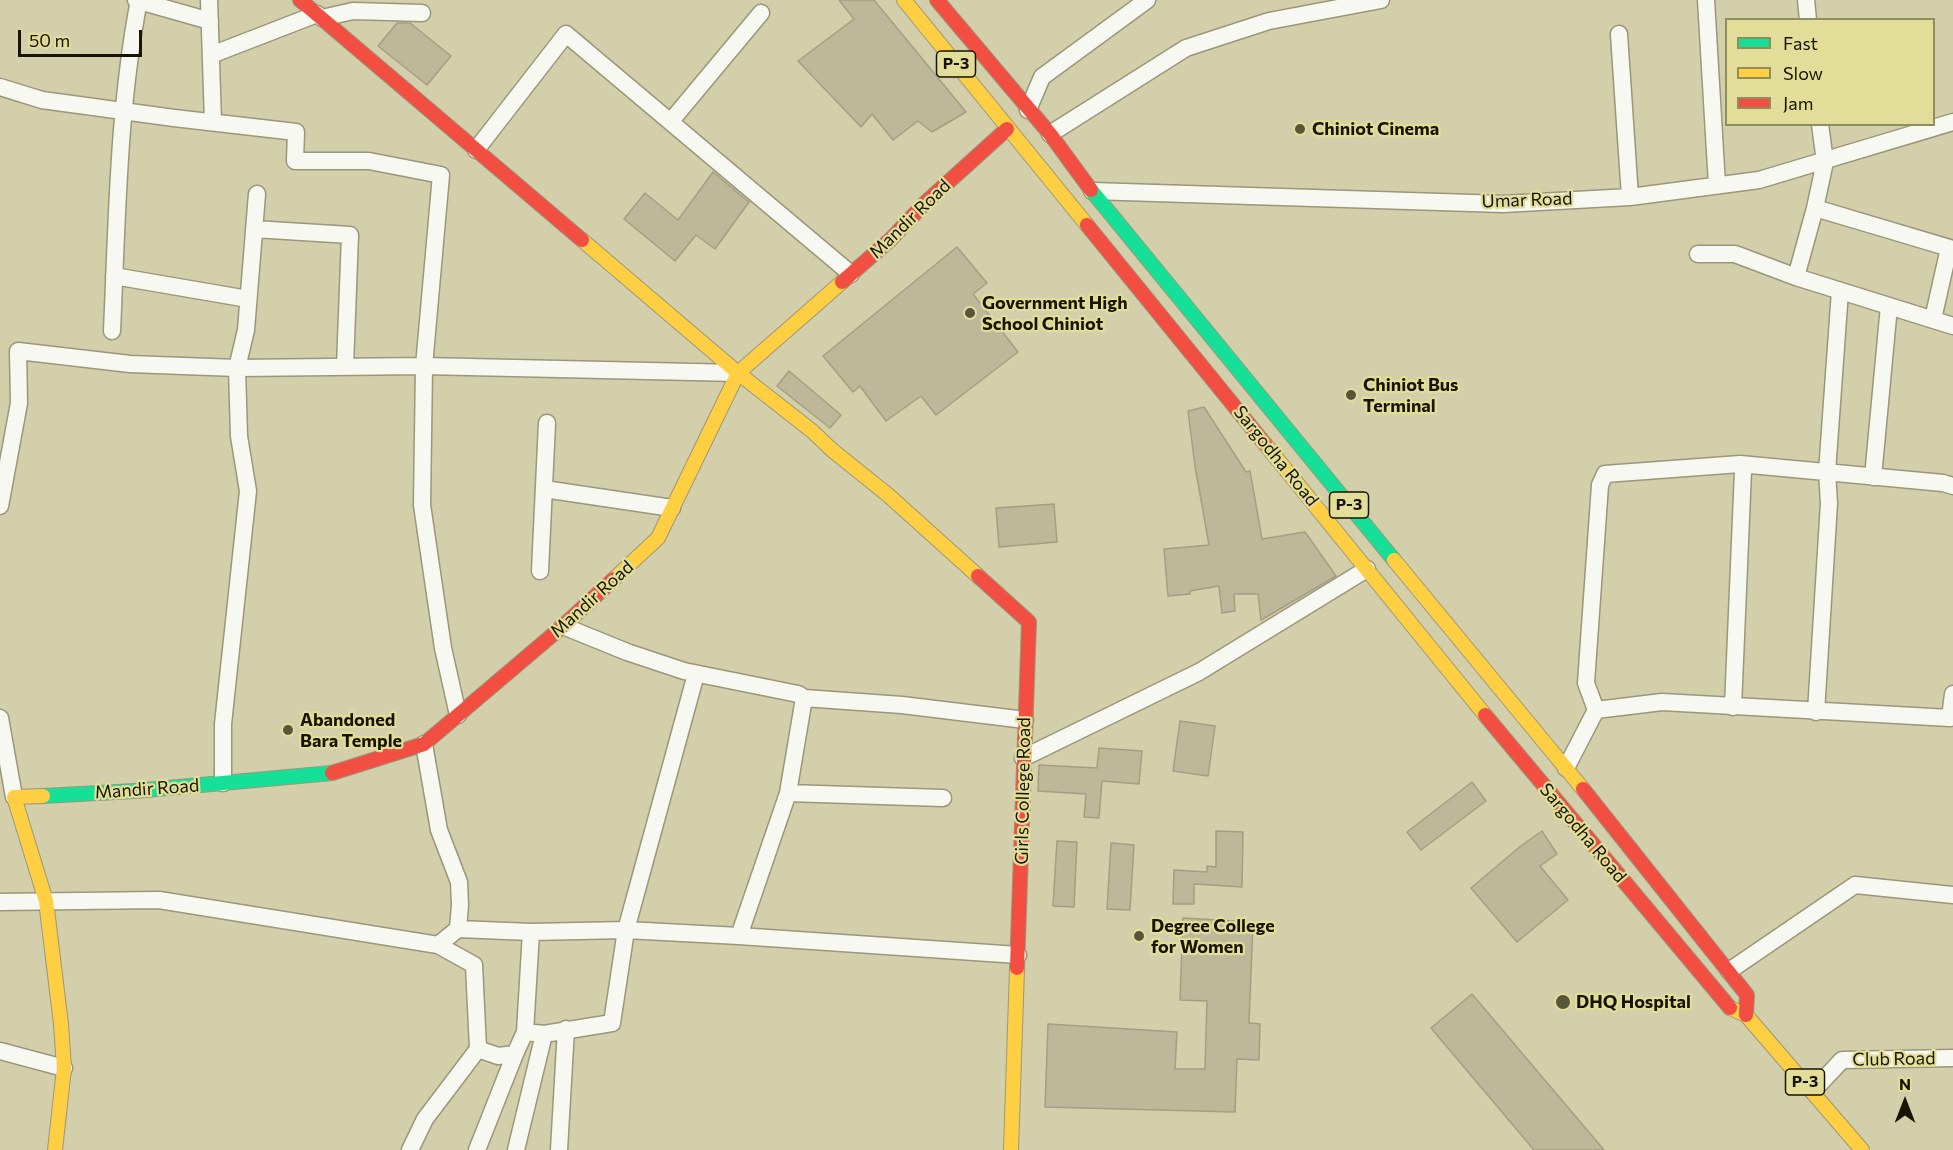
<!DOCTYPE html>
<style>
body{margin:0}
#map{position:relative;width:1953px;height:1150px;overflow:hidden;background:#d2cfaa;font-family:Commissioner,sans-serif}
canvas{display:block}
.legend{position:absolute;left:1725px;top:18px;width:210px;height:108px;box-sizing:border-box;background:#e2de9a;border:2px solid #918d5c;margin:0;padding:8px 10px;list-style:none;font-size:18px;color:#171400}
.legend li{display:flex;align-items:center;gap:12px;height:30px}
.legend b{width:30px;border:2px solid #918d5c}
.north{position:absolute;left:1875px;top:1072px;width:60px;height:60px;-webkit-text-stroke:4px #e2de9a;paint-order:stroke;rotate:0deg;font-size:16px;font-weight:700;line-height:24px;text-align:center;color:#171400}
.north::after{content:'';display:block;margin:auto;width:21px;height:27px;background:#171400;clip-path:polygon(50% 0,100% 100%,50% 72%,0 100%)}
.scale{position:absolute;left:18px;top:30px;width:124px;height:27px;box-sizing:border-box;border:3px solid #171400;border-top:0;padding-left:8px;font-size:18px;line-height:21px;white-space:nowrap;color:#171400;-webkit-text-stroke:4px #e2de9a;paint-order:stroke}
</style>
<div id="map">
<canvas width="1953" height="1150"></canvas>
<ul class="legend">
<li><b style="height:8px;background:#16e098"></b>Fast</li>
<li><b style="height:8px;background:#ffcf43"></b>Slow</li>
<li><b style="height:8px;background:#f24e42"></b>Jam</li>
</ul>
<div class="north">N</div>
<div class="scale">50 m</div>
</div>
<script>
const ctx = document.querySelector('canvas').getContext('2d');
ctx.lineJoin = 'round';
function fill(path, color) { ctx.fillStyle = color; ctx.fill(path, 'evenodd'); }
function strokePath(path, color, width, dash) { ctx.strokeStyle = color; ctx.lineWidth = width; ctx.lineCap = dash ? 'butt' : 'round'; ctx.setLineDash(dash || []); ctx.stroke(path); }
function drawText(font, color, halo, rows, align = 'center') {
  ctx.font = font + ' Commissioner,sans-serif'; ctx.lineWidth = 4.5; ctx.setLineDash([]); ctx.textBaseline = 'middle'; ctx.strokeStyle = halo; ctx.fillStyle = color; for (const [text, x, y, turn = 0] of rows) {
    ctx.save(); ctx.translate(x, y); ctx.rotate((+turn || 0) * Math.PI / 180); ctx.textAlign = isNaN(turn) ? turn : align; if (halo) ctx.strokeText(text, 0, 0); ctx.fillText(text, 0, 0); ctx.restore();
  }
}
const building = new Path2D(`
 M839 0H874L966 112 932 132 918 121 893 140 872 114 861 127 798 61 854 19Z
 M397 23H410L451 56 427 85 378 46Z
 M713 172 749 202 715 249 696 235 675 261 624 219 645 193 678 220Z
 M957 247 987 283 973 294 1018 352 936 415 921 396 886 421 860 386 853 392 823 356Z
 M789 371 841 415 830 428 777 386Z
 M1204 407 1246 472 1250 471 1262 539 1305 532 1336 576 1261 620 1258 594H1234L1235 611 1222 613 1219 586 1190 591V594L1168 596 1164 549 1209 545 1195 466 1188 411Z
 M1054 504 1057 542 999 547 996 508Z
 M1180 721 1215 726 1208 776 1173 771Z
 M1099 748 1142 751 1139 784 1102 781 1099 818 1084 817 1086 794 1038 791 1039 765 1097 768Z
 M1472 782 1486 801 1421 850 1407 832Z
 M1216 831 1243 832 1242 887 1194 884V904H1173L1174 870 1207 872V866L1216 867Z
 M1542 831 1557 854 1540 866 1568 900 1517 942 1471 888 1522 845Z
 M1057 841 1077 842 1074 907 1053 906Z
 M1111 843 1134 845 1130 910 1107 909Z
 M1183 918 1253 922 1249 1023 1260 1024 1259 1060 1237 1059 1235 1112 1045 1107 1048 1024 1177 1032 1175 1069H1205L1207 1001 1180 1000Z
 M1472 994 1604 1150H1534L1431 1028Z`);
fill(building, '#beb89b');
strokePath(building, '#a59e82', 1.5);
const street = new Path2D(`
 M136 0 210 21
 M209 0 213 122
 M1706 0 1717 185
 M1806 0 1808 20
 M322 18 353 11 422 13
 M1619 34 1630 197
 M211 55 317 14
 M0 87 42 100 174 118 296 132 295 161H369L441 175 424 366 422 505 443 648 458 715
 M1028 110 1042 77 1147 0
 M671 121 761 13
 M1820 124 1825 162 1815 208 1953 249
 M1050 134 1186 48 1269 21 1381 0
 M476 150 566 34 851 274
 M1092 191 1503 204 1630 197 1759 180 1953 122
 M254 229 350 235 345 366
 M1698 254H1735L1796 277 1815 208
 M114 276 248 299
 M1796 277 1953 326
 M1933 319 1949 248
 M112 331C117 221 118 109 139 0
 M1873 477 1889 306
 M544 489 672 508
 M0 506 19 403 18 351 130 364 237 368 424 366 738 373
 M540 571 547 423
 M563 626 627 652 684 671 798 694 804 698 902 705 1025 720
 M1733 707 1743 471
 M1596 710 1586 683 1600 485 1605 474 1740 464 1943 483 1953 486
 M1816 712 1829 503 1827 472 1840 291
 M0 718 14 797
 M424 744 439 830 459 882 460 905 458 929
 M1023 758 1199 672 1367 569
 M1566 768 1596 710 1662 702 1950 718 1953 694
 M223 783V724L248 491 239 436 237 368 246 330 257 194
 M788 793 943 798
 M0 902 159 900 438 945 474 965 478 1049 425 1119 410 1150
 M739 936 788 793 804 698
 M438 945 458 929 531 932 626 930 739 936 1018 955
 M1729 971 1855 885 1953 895
 M525 1032 531 932
 M478 1049 498 1056 515 1054 525 1032 544 1034 612 1023 626 930 696 674
 M0 1051 64 1068
 M1813 1091 1842 1060 1953 1058
 M477 1150 515 1054
 M516 1150 544 1034
 M559 1150 566 1029`);
const fast = new Path2D(`
 M1091 190 1394 560
 M43 796 135 791 332 773`);
const slow = new Path2D(`
 M904 0 1087 225
 M582 240 738 373 812 431 832 450 888 495 978 576
 M1265 444 1485 715
 M1394 560 1583 789
 M614 579 658 538 738 373 842 282
 M43 796 14 797 46 901 61 1024 64 1068 55 1150
 M1730 1008 1746 1015 1862 1150
 M1011 1150 1017 968`);
const jam = new Path2D(`
 M300 0 582 240
 M937 0 1050 134 1091 190
 M1087 225 1265 444
 M842 282 891 239 924 204 1007 129
 M978 576 1029 622 1017 968
 M1485 715 1730 1008
 M332 773 424 744 563 626 614 579
 M1583 789 1747 995 1746 1015`);
strokePath(street, '#9a977a', 19);
strokePath(fast, '#9a977a', 16);
strokePath(slow, '#9a977a', 16);
strokePath(jam, '#9a977a', 16);
strokePath(street, '#f8f8f2', 16);
strokePath(fast, '#16e098', 14);
strokePath(slow, '#ffcf43', 14);
strokePath(jam, '#f24e42', 14);
for (const [x, y, r, color] of [
 [1300,129,6,"#58553b"],
 [970,313,6,"#58553b"],
 [1351,395,6,"#58553b"],
 [288,730,6,"#58553b"],
 [1139,936,6,"#58553b"],
 [1563,1002,8,"#58553b"]
]) { const dot = new Path2D(); dot.arc(x, y, r, 0, 2 * Math.PI); ctx.fillStyle = color; ctx.fill(dot); strokePath(dot, '#e2de9a', 2); }
for (const [x, y, w] of [
 [956,64,39],
 [1349,505,39],
 [1805,1082,39]
]) { const box = new Path2D(); box.roundRect(x - w / 2, y - 13, w, 26, 4.5); ctx.fillStyle = '#e2de9a'; ctx.fill(box); strokePath(box, '#171400', 1.5); }
drawText('bold 16px', '#171400', null, [
 ["P-3",956,64],
 ["P-3",1349,505],
 ["P-3",1805,1082]
]);
drawText('bold 18px', '#171400', '#e2de9a', [
 ["Chiniot Cinema",1312,129],
 ["Government High",982,303],
 ["School Chiniot",982,324],
 ["Chiniot Bus",1363,385],
 ["Terminal",1363,406],
 ["Abandoned",300,720],
 ["Bara Temple",300,741],
 ["Degree College",1151,926],
 ["for Women",1151,947],
 ["DHQ Hospital",1576,1002]
], 'left');
drawText('18px', '#171400', '#e2de9a', [
 ["Umar Road",1527,200,-2],
 ["Mandir Road",910,219,-44],
 ["Sargodha Road",1276,456,51],
 ["Mandir Road",592,599,-42],
 ["Mandir Road",147,789,-4],
 ["Girls College Road",1023,791,-89],
 ["Sargodha Road",1583,833,50],
 ["Club Road",1894,1059,-1]
]);
</script>
